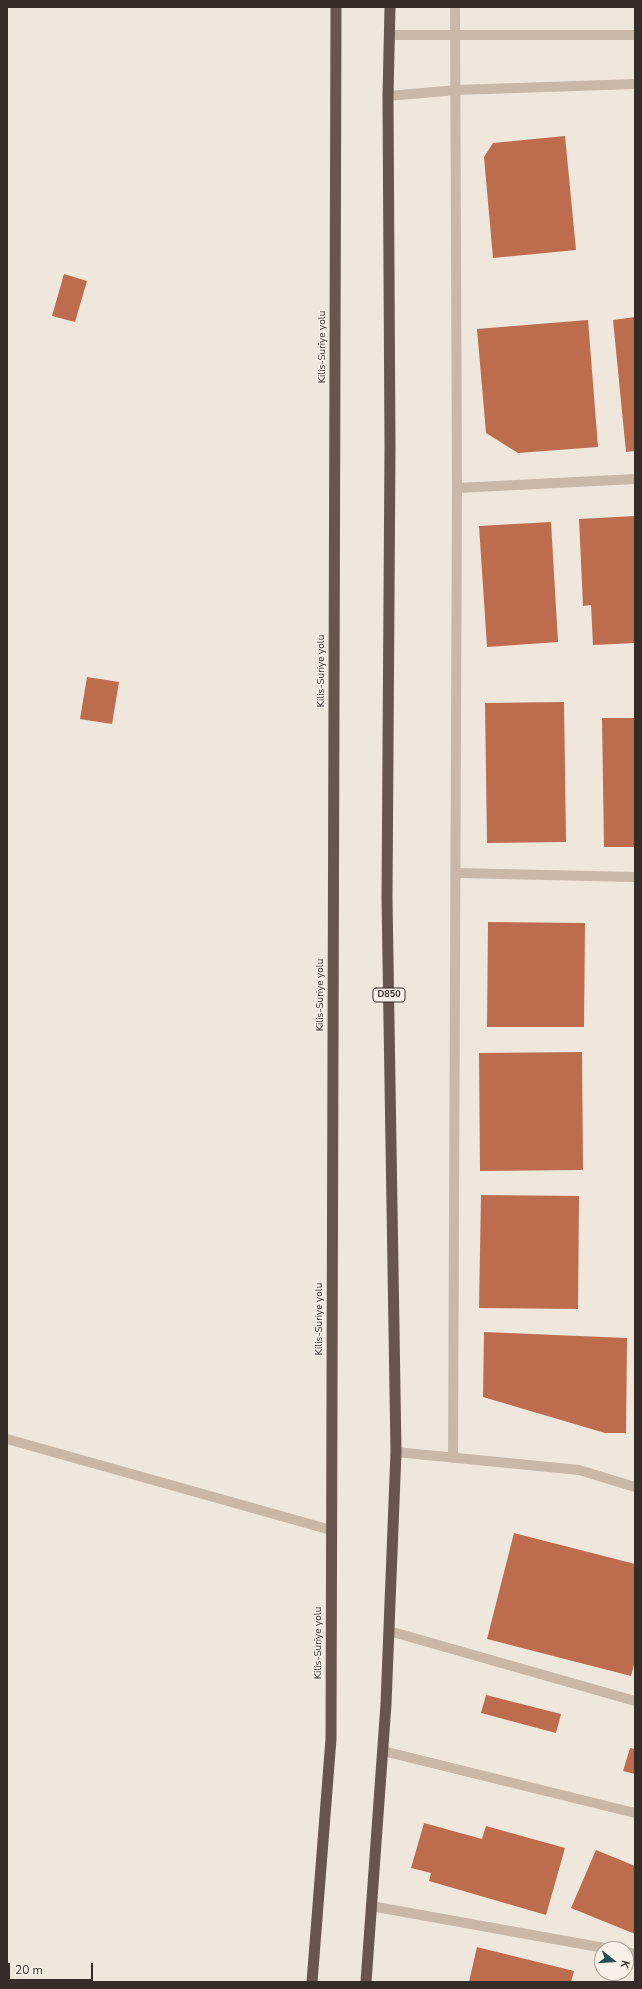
<!DOCTYPE html>
<style>
body{margin:0}
#map{position:relative;width:642px;height:1989px;overflow:hidden;background:#f0e7dc;font-family:"Nunito Sans",sans-serif}
canvas{display:block}
.frame{position:absolute;inset:0;border:8px solid #352d28;pointer-events:none}
.north{position:absolute;left:594px;top:1941px;width:40px;height:40px;box-sizing:border-box;background:#f8f1e8;border:1px solid #aaa39b;border-radius:50%;rotate:107deg;font-size:11px;font-weight:700;line-height:16px;text-align:center;color:#352d28}
.north::after{content:'';display:block;margin:auto;width:14px;height:18px;background:#214f53;clip-path:polygon(50% 0,100% 100%,50% 72%,0 100%)}
.scale{position:absolute;left:8px;top:1963px;width:85px;height:18px;box-sizing:border-box;border:2px solid #352d28;border-top:0;padding-left:5px;font-size:12px;line-height:14px;white-space:nowrap;color:#352d28;-webkit-text-stroke:3px #f8f1e8;paint-order:stroke}
</style>
<div id="map">
<canvas width="642" height="1989"></canvas>
<div class="frame"></div>
<div class="north">K</div>
<div class="scale">20 m</div>
</div>
<script>
const ctx = document.querySelector('canvas').getContext('2d');
ctx.lineJoin = 'round';
function fill(path, color) { ctx.fillStyle = color; ctx.fill(path, 'evenodd'); }
function strokePath(path, color, width, dash) { ctx.strokeStyle = color; ctx.lineWidth = width; ctx.lineCap = dash ? 'butt' : 'round'; ctx.setLineDash(dash || []); ctx.stroke(path); }
function drawText(font, color, halo, rows, align = 'center') {
  ctx.font = font + ' "Nunito Sans",sans-serif'; ctx.lineWidth = 3; ctx.setLineDash([]); ctx.textBaseline = 'middle'; ctx.strokeStyle = halo; ctx.fillStyle = color; for (const [text, x, y, turn = 0] of rows) {
    ctx.save(); ctx.translate(x, y); ctx.rotate((+turn || 0) * Math.PI / 180); ctx.textAlign = isNaN(turn) ? turn : align; if (halo) ctx.strokeText(text, 0, 0); ctx.fillText(text, 0, 0); ctx.restore();
  }
}
fill(new Path2D(`
 M565 136 576 250 493 258 484 157 493 143Z
 M64 274 87 281 75 322 52 316Z
 M635 317V451L626 452 613 320Z
 M588 320 598 447 518 453 486 433 477 329Z
 M635 516V643L593 645 591 605 583 606 579 519Z
 M551 522 558 642 487 647 479 526Z
 M87 677 119 682 112 724 80 719Z
 M564 702 566 842 487 843 485 703Z
 M602 718H635V847H604Z
 M488 922 585 923 584 1027H487Z
 M582 1052 583 1170 480 1171 479 1053Z
 M481 1195 579 1196 578 1309 479 1308Z
 M484 1332 627 1338 626 1433H605L483 1397Z
 M514 1533 635 1564V1661L631 1676 487 1639Z
 M486 1695 561 1714 556 1733 481 1713Z
 M630 1748 635 1749V1774L623 1771Z
 M424 1823 482 1839 486 1826 565 1848 546 1915 429 1881 431 1873 411 1868Z
 M596 1850 635 1866V1934L571 1908Z
 M477 1947 574 1971 571 1982H469Z`), '#bd6c4d');
strokePath(new Path2D(`
 M389 1631 635 1701
 M383 1751 635 1813`), '#c7b8a9', 10);
strokePath(new Path2D(`
 M457 488 635 479
 M457 873 635 877
 M7 1439 331 1530
 M396 1452 579 1470 635 1487
 M371 1906 610 1949
 M626 1952 635 1954`), '#c7b8a9', 10);
strokePath(new Path2D(`
 M390 35H635
 M388 96 457 90 635 84
 M453 1458 457 488 455 7`), '#c7b8a9', 10);
strokePath(new Path2D(`
 M312 1982 331 1739 336 7
 M366 1982 386 1704 396 1452 387 898 390 447 388 96 390 7`), '#66564d', 11);
for (const [x, y, w] of [
 [389,995,32]
]) { const box = new Path2D(); box.roundRect(x - w / 2, y - 7, w, 14, 3); ctx.fillStyle = '#f8f1e8'; ctx.fill(box); strokePath(box, '#352d28', 1); }
drawText('bold 9px', '#352d28', null, [
 ["D850",389,995]
]);
drawText('10px', '#352d28', '#f8f1e8', [
 ["Kilis-Suriye yolu",323,347,-90],
 ["Kilis-Suriye yolu",322,671,-90],
 ["Kilis-Suriye yolu",321,995,-90],
 ["Kilis-Suriye yolu",320,1319,-90],
 ["Kilis-Suriye yolu",319,1643,-90]
]);
</script>
